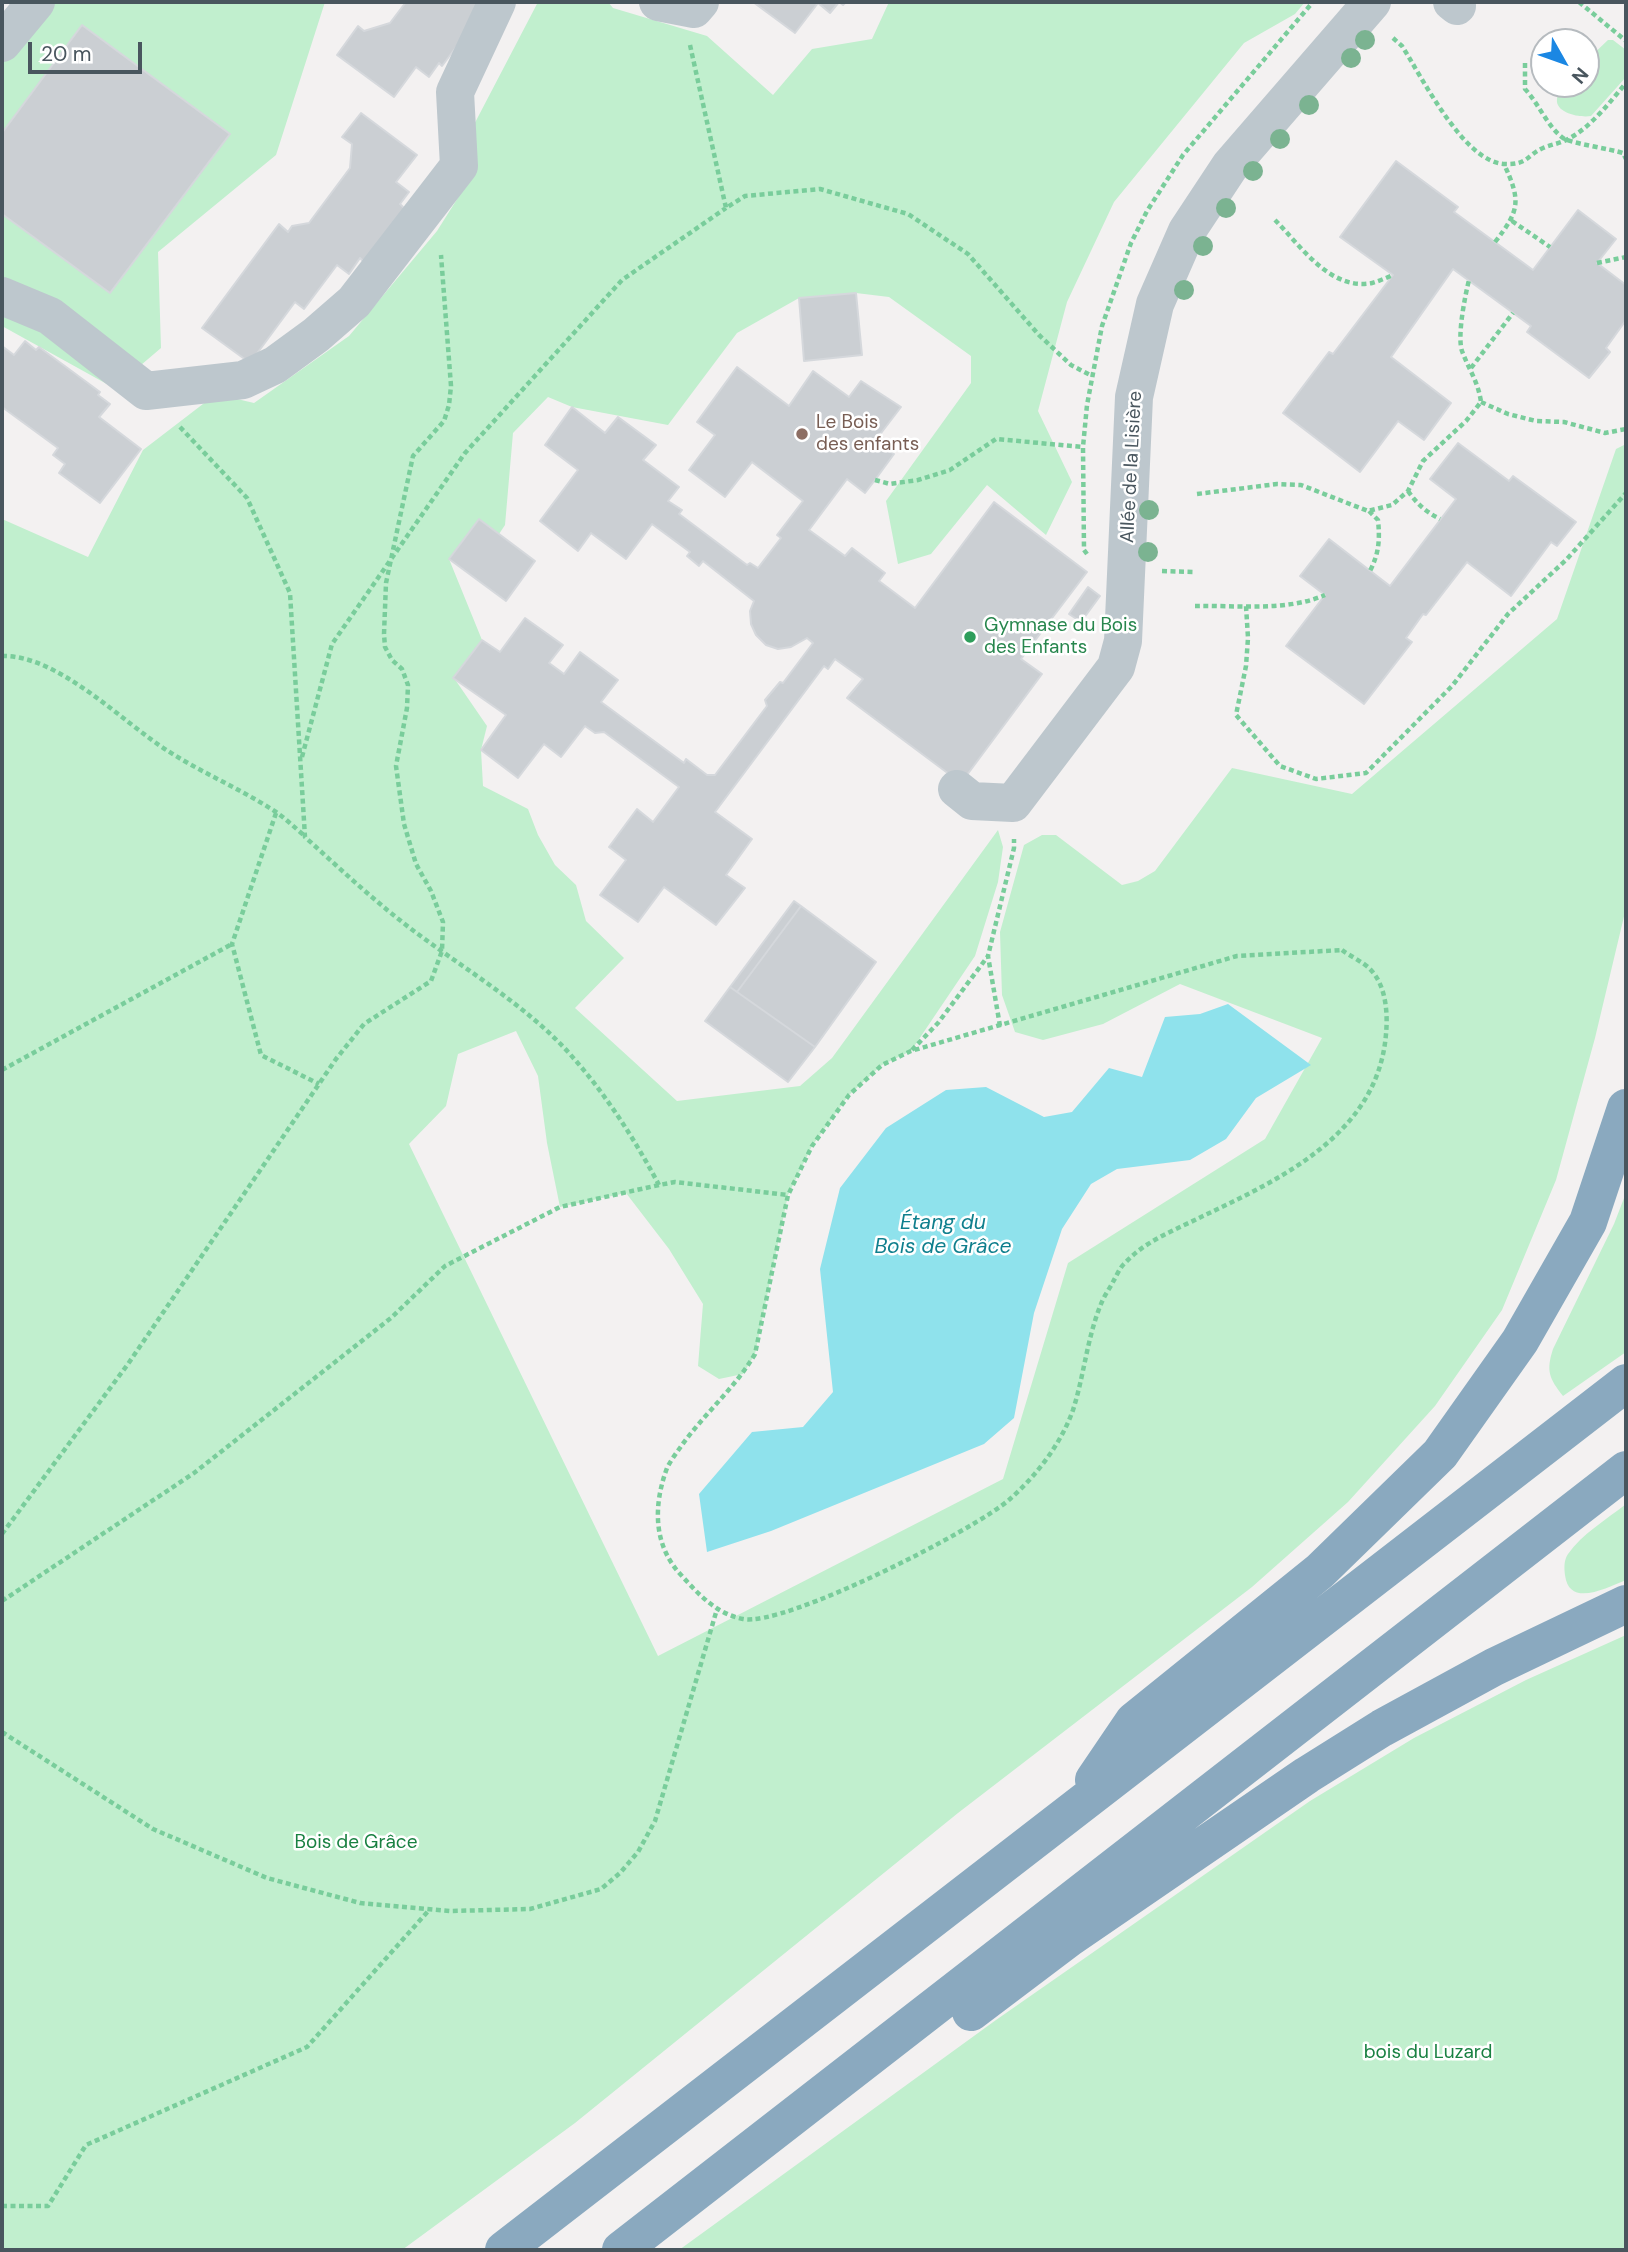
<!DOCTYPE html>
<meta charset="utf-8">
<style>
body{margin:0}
#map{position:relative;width:1628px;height:2252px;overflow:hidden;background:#f3f1f1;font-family:"DM Sans",sans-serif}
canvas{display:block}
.frame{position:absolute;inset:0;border:4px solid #49565e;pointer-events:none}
.north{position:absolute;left:1530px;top:28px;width:70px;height:70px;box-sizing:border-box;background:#fff;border:2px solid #b6bbbf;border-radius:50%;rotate:130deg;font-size:19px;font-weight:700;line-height:28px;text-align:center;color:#49565e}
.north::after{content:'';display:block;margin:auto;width:24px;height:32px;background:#1b87e3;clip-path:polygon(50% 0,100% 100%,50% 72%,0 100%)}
.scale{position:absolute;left:28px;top:42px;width:114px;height:32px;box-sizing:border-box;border:4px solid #49565e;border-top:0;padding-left:9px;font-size:21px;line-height:24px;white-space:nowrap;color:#49565e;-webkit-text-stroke:5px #fff;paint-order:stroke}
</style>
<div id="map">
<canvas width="1628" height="2252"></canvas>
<div class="frame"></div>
<div class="north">N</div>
<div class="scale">20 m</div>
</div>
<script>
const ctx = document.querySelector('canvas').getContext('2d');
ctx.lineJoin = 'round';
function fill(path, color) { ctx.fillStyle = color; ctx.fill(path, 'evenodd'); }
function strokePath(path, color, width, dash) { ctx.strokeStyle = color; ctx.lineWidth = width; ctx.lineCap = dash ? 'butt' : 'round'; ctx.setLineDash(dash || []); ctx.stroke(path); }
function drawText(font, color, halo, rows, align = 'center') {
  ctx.font = font + ' "DM Sans",sans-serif'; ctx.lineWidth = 5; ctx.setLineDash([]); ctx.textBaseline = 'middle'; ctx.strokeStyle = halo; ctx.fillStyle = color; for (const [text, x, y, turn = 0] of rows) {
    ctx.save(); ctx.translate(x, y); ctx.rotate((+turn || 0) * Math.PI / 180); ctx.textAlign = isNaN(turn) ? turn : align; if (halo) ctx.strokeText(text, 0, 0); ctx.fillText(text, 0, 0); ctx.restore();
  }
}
fill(new Path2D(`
 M29 2H325L276 155 158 252 161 348 114 388 2 326V53Z
 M538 2H608L613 8 707 36 773 95 812 49 872 39 889 2H1305L1295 14 1244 43 1114 202 1067 302 1038 411 1072 482 1046 535 987 485 931 554 898 564 886 501 971 383V356L889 297 856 293 799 298 737 333 668 425 572 407 548 397 513 433 505 525 499 534 479 519 449 559 482 640 454 678 487 726 481 750 483 786 528 809 538 835 555 865 576 885 586 921 624 958 575 1008 677 1101 800 1086 832 1058 998 830 1003 847 998 882 975 956 911 1051 882 1065 849 1095 812 1146 788 1195 755 1354 743 1374 719 1379 698 1366 703 1304 669 1249 626 1193 560 1207 547 1143 538 1076 516 1031 458 1054 446 1106 409 1144 658 1656 1003 1479 1068 1263 1265 1139 1322 1038 1180 984 1103 1024 1043 1040 1015 1032 1002 995 1000 932 1024 845 1042 835H1056L1122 885 1138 881 1155 871 1232 768 1352 794 1557 619 1616 449 1626 444V908L1595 1038 1556 1180 1502 1310 1435 1406 1348 1502 1252 1587 958 1813 575 2123 402 2250H2V519L88 557 143 450 216 394 254 403 349 336 437 231 466 185 467 138Z
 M1608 40H1613L1626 50V77L1591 116C1580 118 1555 113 1557 99 1557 93 1563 89 1567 84H1586V61Z
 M1626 1193V1352L1563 1396C1549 1378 1546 1371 1553 1349L1614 1224Z
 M1626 1504V1580C1606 1588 1569 1608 1565 1575 1564 1567 1564 1560 1568 1554 1582 1534 1607 1519 1626 1504Z
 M1626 1635V2250H679L996 2020 1310 1801 1414 1738 1526 1680Z`), '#c1efce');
fill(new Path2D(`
 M1228 1004 1311 1065 1256 1098 1226 1139 1190 1160 1117 1169 1091 1184 1062 1229 1034 1313 1014 1418 984 1444 771 1531 707 1552 699 1494 752 1432 803 1427 833 1392 820 1269 840 1188 886 1128 946 1090 986 1087 1044 1117 1072 1112 1109 1068 1142 1077 1165 1017 1200 1014Z`), '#8fe2ec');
const building = new Path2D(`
 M406 2H484V10L442 66 439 63 429 77 416 67 394 97 337 55 358 26 364 31 390 23Z
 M753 2H846L843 5 839 2 830 13 818 3 795 33Z
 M82 25 230 134 110 293 2 214V133Z
 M361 113 417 155 396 182 409 192 400 204 405 209 364 262 360 258 349 274 337 265 304 309 295 302 250 363 202 328 279 224 288 232 292 226 309 223 350 168 352 144 342 137Z
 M1396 161 1458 207 1454 212 1533 270 1578 210 1616 239 1597 263 1626 285V320L1606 348 1610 352 1589 378 1527 332 1531 326 1453 269 1391 357 1451 403 1424 440 1398 421 1360 472 1283 413 1329 352 1333 354 1393 275 1340 237Z
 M856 293 862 355 804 361 799 298Z
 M25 341 36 350 39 347 100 392 98 395 110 404 99 417 141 449 100 503 59 473 65 464 53 455 58 448 2 407V346L14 355Z
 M737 367 789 406 813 371 849 397 861 381 901 407 875 441 894 454 875 480 865 493 847 479 809 530 845 556 852 548 885 573 879 581 915 608 994 502 1087 572 1021 659 1042 674 961 783 847 698 863 679 835 659 828 669 824 666 715 812 752 839 726 875 745 888 716 925 664 887 638 922 600 895 626 860 609 847 637 809 653 822 679 787 604 732 595 733 585 726 561 757 544 744 518 778 481 750 506 715 453 678 482 640 500 652 525 618 563 645 549 663 564 674 580 652 618 680 601 702 684 763 686 759 707 775H715L767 706 765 700 780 682 783 683 813 643 807 638 791 647 778 649 766 645 756 635 751 624 750 611 754 601 703 561 699 566 687 556 690 552 652 524 626 559 591 533 578 551 540 521 578 470 545 445 572 407 605 433 618 417 656 445 643 460 679 487 668 501 682 510 679 514 747 565 750 563 758 568 781 538 777 535 803 501 752 462 725 497 689 470 715 435 697 422Z
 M1458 443 1509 481 1513 476 1576 522 1557 546 1551 542 1511 596 1467 562 1426 615 1423 614 1406 638 1412 642 1364 704 1286 646 1325 595 1300 576 1329 539 1390 586 1456 499 1430 479Z
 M479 519 535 561 506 601 449 559Z
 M1088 587 1100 596 1081 622 1069 614Z
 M794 901 801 906 737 992 730 987Z
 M801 906 876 962 815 1047 737 992Z
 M730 987 815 1047 788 1082 705 1021Z`);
fill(building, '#cbcfd3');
strokePath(building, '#d5d8dc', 2);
strokePath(new Path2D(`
 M1579 2 1626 41
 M1393 38 1402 46C1422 77 1464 163 1505 164 1528 165 1527 155 1543 148 1550 145 1557 144 1564 141 1589 130 1609 103 1626 83
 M690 45 726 208 745 196 820 189 908 214 968 254 1039 335 1071 365 1092 376
 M1525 63V89C1539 104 1547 126 1563 138 1569 143 1611 149 1623 153L1626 159
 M1275 220C1301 246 1330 291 1372 283 1379 281 1386 278 1393 275
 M1512 221 1550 247
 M1495 242C1520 210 1521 201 1504 164
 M1597 263 1626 257
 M1471 368 1513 313
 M1481 402 1508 414 1536 421 1564 422 1605 433 1626 429
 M180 427 247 498 290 593 305 837C338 867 370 897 406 925 459 966 524 1003 569 1053 605 1093 634 1138 659 1185
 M875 480 890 484 918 480 950 470 996 439 1083 447
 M1408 491C1417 504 1426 512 1440 519
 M1197 494 1277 484 1301 485 1368 511 1392 505 1408 491 1423 461 1466 421 1481 402C1478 381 1469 370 1462 351 1457 336 1465 296 1469 280
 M1369 511 1378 520C1380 540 1379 553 1370 571
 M1087 554 1084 550 1083 447 1087 405 1102 326 1131 243 1147 211 1183 155 1313 2
 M1162 571 1196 572
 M1195 606C1237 605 1286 612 1325 595
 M1246 606 1248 638 1246 666 1236 715 1280 766 1316 779 1366 773 1452 686 1508 614 1566 560 1626 493
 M2 656C59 655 122 722 168 751 202 773 241 789 276 812 286 819 295 828 305 836
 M302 757 332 644 465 453 622 280 726 208
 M276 813 232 944 261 1055 319 1084
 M1342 950C1350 956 1363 962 1370 969 1386 985 1388 1013 1386 1034 1378 1134 1281 1179 1201 1217 1175 1230 1145 1241 1125 1263 1120 1267 1117 1275 1114 1280 1110 1288 1104 1296 1101 1304 1087 1338 1084 1376 1073 1410 1061 1444 1036 1476 1010 1499 975 1530 785 1627 743 1619 717 1614 699 1595 682 1576 653 1546 653 1506 667 1468 671 1460 677 1452 682 1445 705 1413 735 1388 755 1354L788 1195 812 1146 849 1095 882 1065 911 1051 1237 956Z
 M1000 1026 988 956 1014 848V839
 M912 1050 938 1023 988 956
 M2 1070 232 944
 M2 1534 128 1364 336 1059 364 1024 431 981 442 951 443 922 431 891 416 864 404 824 396 766 407 708 408 685 402 669 392 660 385 647 384 634 386 583 413 456 444 421 449 405 451 386 441 255
 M2 1601 194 1473 391 1318 445 1266 560 1207 659 1185 675 1182 788 1195
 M2 1732 153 1829 267 1878 360 1903 450 1911 530 1909 601 1889 620 1873 638 1852 655 1821 717 1609
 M2 2206H48L86 2145 307 2047 430 1909`), '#79cd9b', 4.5, [5, 3.5]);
strokePath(new Path2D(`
 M658 2 694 9 700 2
 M1452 2 1457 6
 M2 43 36 2
 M2 296 50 316 146 391 243 380 275 365 316 335 354 302 459 166 455 92 497 2
 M957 789 972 801 1013 803 1116 667 1123 641 1134 397 1155 304 1187 231 1230 166 1372 2`), '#bdc7cd', 38);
strokePath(new Path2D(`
 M1094 1780 1134 1721 1320 1571 1440 1454 1520 1341 1588 1222 1626 1108
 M971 2012 1069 1938 1307 1775 1382 1728 1494 1667 1626 1604
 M504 2250 1626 1383
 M621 2250 1626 1470`), '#8aa9bf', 38);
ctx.fillStyle = '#7bb391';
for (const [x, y] of [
 [1365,40],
 [1351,58],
 [1309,105],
 [1280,139],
 [1253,171],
 [1226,208],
 [1203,246],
 [1184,290],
 [1149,510],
 [1148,552]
]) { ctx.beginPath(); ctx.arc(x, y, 10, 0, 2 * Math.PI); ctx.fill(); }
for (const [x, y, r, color] of [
 [802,434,7,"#8d6e63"],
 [970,637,7,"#2e9e5b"]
]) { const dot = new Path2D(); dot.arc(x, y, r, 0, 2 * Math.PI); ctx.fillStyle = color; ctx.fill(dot); strokePath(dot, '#fff', 2.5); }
drawText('19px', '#785e54', '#fff', [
 ["Le Bois",816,423],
 ["des enfants",816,445]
], 'left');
drawText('19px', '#49565e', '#fff', [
 ["Allée de la Lisière",1132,467,-87]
]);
drawText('19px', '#27864d', '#fff', [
 ["Gymnase du Bois",984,626],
 ["des Enfants",984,648]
], 'left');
drawText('19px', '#198142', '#fff', [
 ["Bois de Grâce",356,1843],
 ["bois du Luzard",1428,2053]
]);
drawText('italic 21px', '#0f7f8d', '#fff', [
 ["Étang du",943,1223],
 ["Bois de Grâce",943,1247]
]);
</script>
